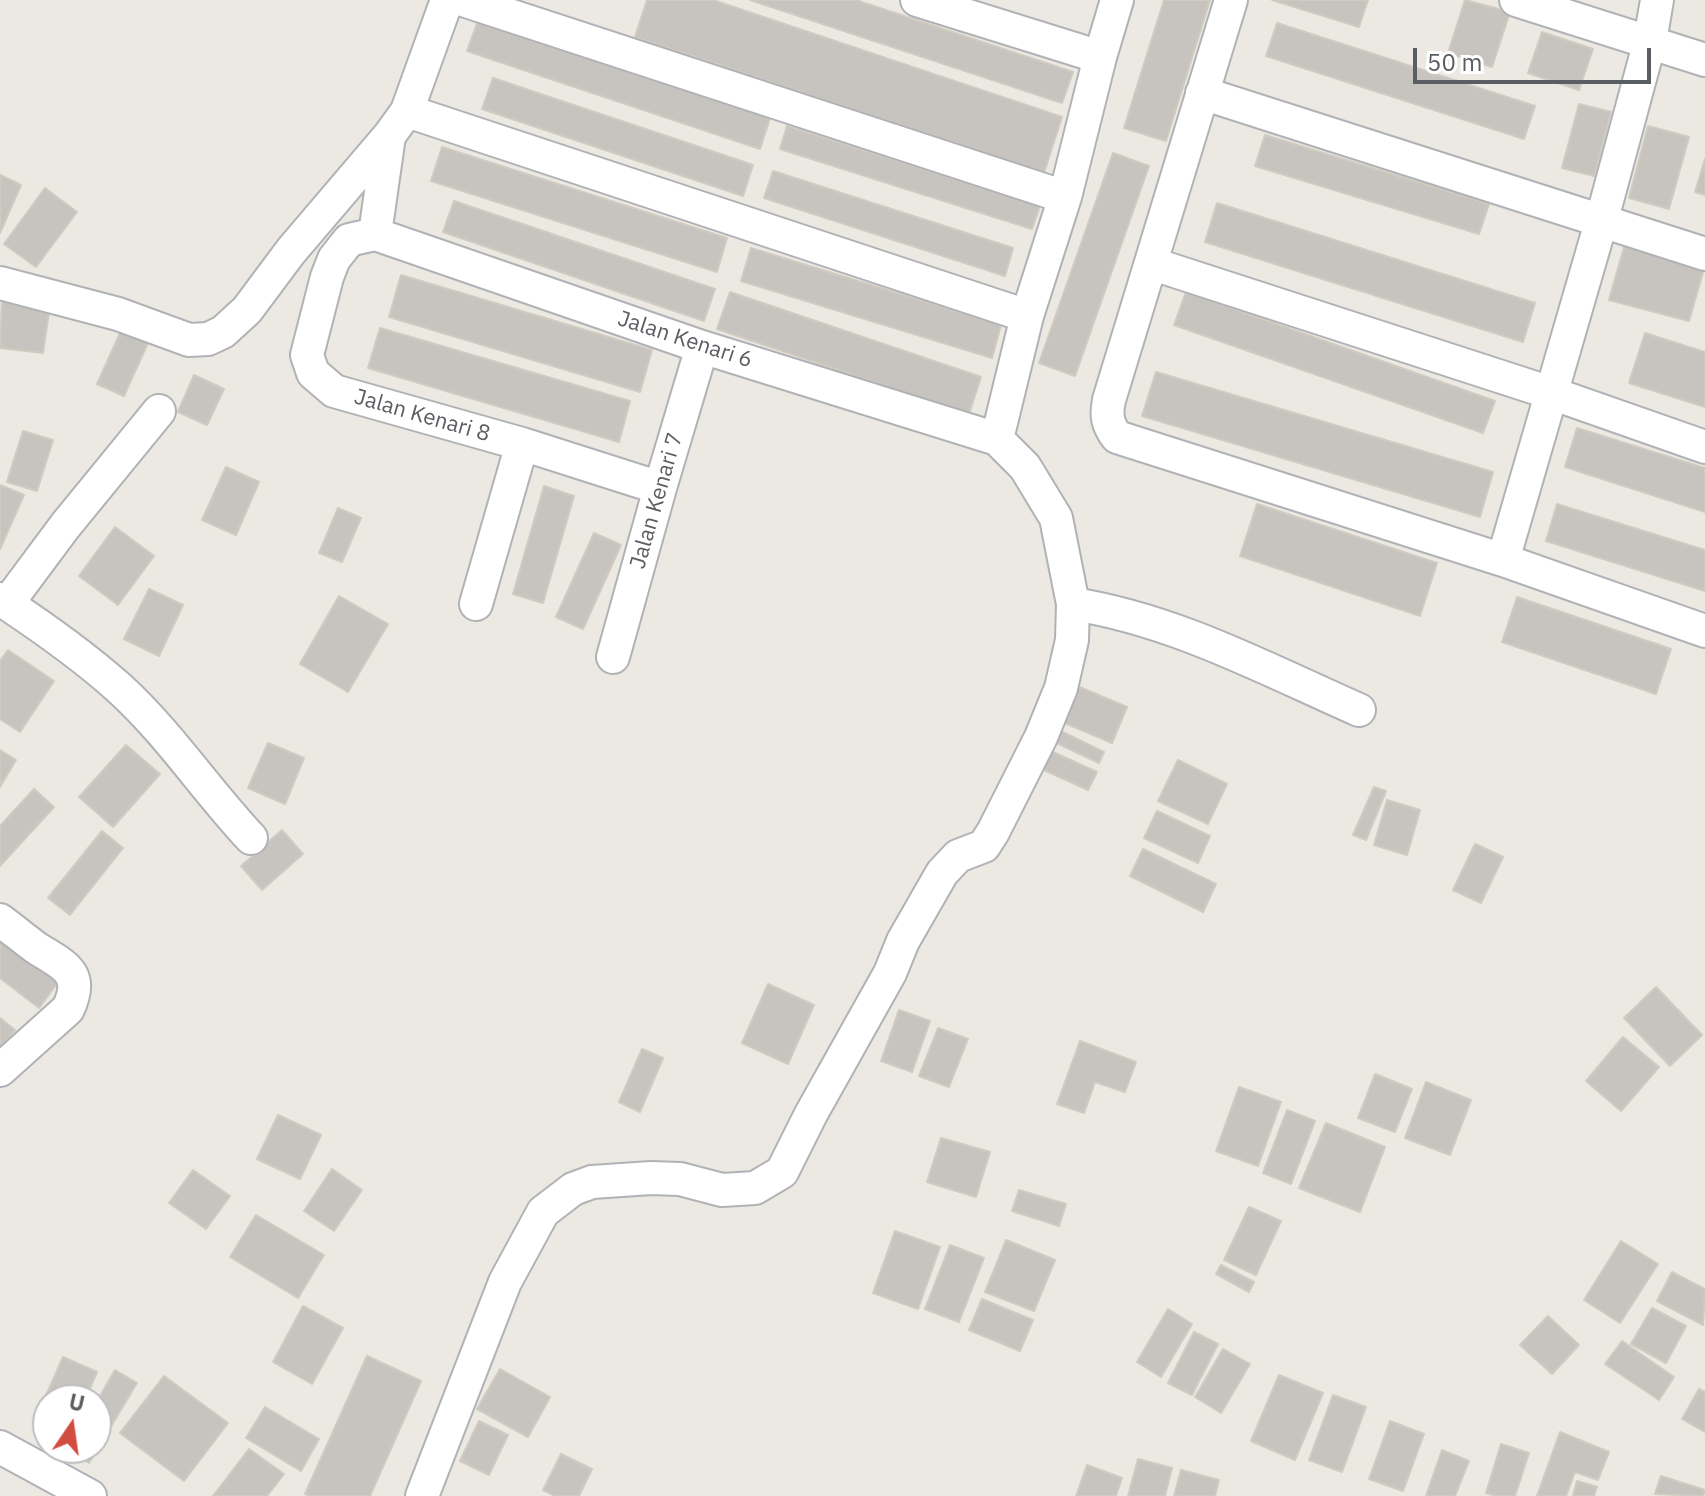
<!DOCTYPE html>
<style>
body{margin:0}
#map{position:relative;width:1705px;height:1496px;overflow:hidden;background:#ebe9e2;font-family:"IBM Plex Sans",sans-serif}
canvas{display:block}
.north{position:absolute;left:32px;top:1384px;width:80px;height:80px;box-sizing:border-box;background:#fff;border:2px solid #bdbec0;border-radius:50%;rotate:13deg;font-size:22px;font-weight:700;line-height:32px;text-align:center;color:#5a5d61}
.north::after{content:'';display:block;margin:auto;width:28px;height:36px;background:#d24d41;clip-path:polygon(50% 0,100% 100%,50% 72%,0 100%)}
.scale{position:absolute;left:1413px;top:48px;width:238px;height:36px;box-sizing:border-box;border:4px solid #5a5d61;border-top:0;padding-left:10px;font-size:24px;line-height:28px;white-space:nowrap;color:#5a5d61;-webkit-text-stroke:6px #fff;paint-order:stroke}
</style>
<div id="map">
<canvas width="1705" height="1496"></canvas>
<div class="north">U</div>
<div class="scale">50 m</div>
</div>
<script>
const ctx = document.querySelector('canvas').getContext('2d');
ctx.lineJoin = 'round';
function fill(path, color) { ctx.fillStyle = color; ctx.fill(path, 'evenodd'); }
function strokePath(path, color, width, dash) { ctx.strokeStyle = color; ctx.lineWidth = width; ctx.lineCap = dash ? 'butt' : 'round'; ctx.setLineDash(dash || []); ctx.stroke(path); }
function drawText(font, color, halo, rows, align = 'center') {
  ctx.font = font + ' "IBM Plex Sans",sans-serif'; ctx.lineWidth = 6; ctx.setLineDash([]); ctx.textBaseline = 'middle'; ctx.strokeStyle = halo; ctx.fillStyle = color; for (const [text, x, y, turn = 0] of rows) {
    ctx.save(); ctx.translate(x, y); ctx.rotate((+turn || 0) * Math.PI / 180); ctx.textAlign = isNaN(turn) ? turn : align; if (halo) ctx.strokeText(text, 0, 0); ctx.fillText(text, 0, 0); ctx.restore();
  }
}
const building = new Path2D(`
 M647 0H713L1062 117 1044 173 635 37Z
 M750 0H856L1073 72 1062 103Z
 M1164 0H1210L1166 141 1124 128Z
 M1272 0H1368L1359 27Z
 M1465 0 1510 12 1492 67 1448 53Z
 M479 18 771 115 760 149 467 51Z
 M1277 23 1535 106 1524 139 1266 56Z
 M1542 32 1593 49 1579 90 1528 73Z
 M493 78 753 165 743 196 482 109Z
 M1579 104 1611 112 1594 176 1562 168Z
 M787 126 1040 206 1032 229 780 149Z
 M1648 126 1689 137 1669 209 1629 198Z
 M1265 135 1489 204 1479 234 1255 166Z
 M442 147 727 238 717 272 431 181Z
 M1113 153 1149 166 1075 376 1039 363Z
 M1705 159V195L1695 192Z
 M773 171 1013 248 1005 276 764 198Z
 M0 175 21 185 0 233Z
 M45 188 77 212 36 267 4 244Z
 M454 201 715 289 704 321 443 232Z
 M1217 203 1535 303 1523 342 1205 242Z
 M1626 240 1705 265 1689 321 1609 300Z
 M751 248 1001 325 992 358 741 281Z
 M401 275 652 350 640 392 389 317Z
 M730 292 981 377 969 414 717 329Z
 M1186 292 1495 401 1483 433 1174 325Z
 M2 299 50 305 43 353 0 348Z
 M125 322 152 334 124 396 97 384Z
 M380 328 630 401 619 442 368 368Z
 M1645 333 1705 352V407L1629 383Z
 M1156 372 1493 472 1480 517 1142 416Z
 M194 375 224 389 207 425 178 412Z
 M1577 428 1705 468V512L1565 467Z
 M23 431 53 440 37 491 7 482Z
 M226 467 259 482 236 535 202 520Z
 M0 485 24 495 0 549Z
 M544 486 574 496 543 603 513 594Z
 M1257 504 1437 563 1420 616 1240 556Z
 M1557 504 1705 550V591L1546 541Z
 M338 508 361 518 342 562 319 553Z
 M115 527 154 556 118 605 79 576Z
 M594 533 621 545 583 629 556 617Z
 M149 589 183 605 159 656 124 639Z
 M339 596 388 624 348 692 300 664Z
 M1517 597 1671 649 1656 694 1502 642Z
 M8 650 54 681 20 732 0 719V661Z
 M1070 683 1127 707 1112 743 1055 719Z
 M1052 727 1104 752 1099 763 1046 738Z
 M268 743 304 758 285 804 248 788Z
 M126 745 160 774 113 827 79 797Z
 M1042 747 1097 772 1088 790 1033 765Z
 M0 750 16 760 0 787Z
 M1178 760 1227 784 1208 824 1158 801Z
 M1374 787 1386 791 1366 840 1353 835Z
 M34 789 54 807 0 866V826Z
 M1387 800 1420 810 1407 855 1374 845Z
 M1157 811 1210 836 1198 863 1144 838Z
 M282 830 303 854 262 890 241 866Z
 M102 831 123 848 70 915 48 898Z
 M1475 844 1503 857 1481 903 1453 890Z
 M1143 849 1216 884 1203 912 1130 876Z
 M0 937 59 981 39 1008 0 978Z
 M768 984 814 1005 788 1064 742 1043Z
 M1656 987 1702 1035 1670 1066 1624 1018Z
 M899 1010 930 1021 912 1072 881 1061Z
 M0 1018 15 1030 0 1047Z
 M938 1028 968 1039 949 1087 919 1076Z
 M1623 1037 1659 1067 1621 1111 1586 1081Z
 M1080 1041 1136 1062 1125 1092 1095 1082 1084 1113 1057 1104Z
 M642 1049 663 1058 640 1112 619 1102Z
 M1375 1074 1412 1089 1395 1132 1358 1118Z
 M1426 1082 1471 1100 1450 1155 1405 1138Z
 M1239 1087 1281 1102 1258 1166 1216 1151Z
 M1287 1110 1315 1121 1291 1184 1263 1173Z
 M278 1115 321 1135 300 1179 257 1159Z
 M1326 1123 1385 1147 1360 1212 1299 1188Z
 M941 1138 990 1152 976 1197 927 1182Z
 M332 1169 362 1190 334 1231 304 1211Z
 M193 1170 230 1196 206 1229 169 1203Z
 M1019 1190 1066 1204 1059 1226 1012 1211Z
 M1249 1207 1281 1221 1256 1275 1224 1260Z
 M256 1215 324 1255 298 1298 230 1257Z
 M895 1231 940 1247 918 1309 873 1293Z
 M1006 1240 1055 1260 1034 1311 985 1292Z
 M1621 1241 1658 1264 1620 1323 1584 1300Z
 M950 1245 984 1258 959 1322 925 1309Z
 M1221 1265 1254 1282 1249 1292 1216 1274Z
 M1672 1272 1705 1289 1703 1325 1657 1301Z
 M982 1299 1033 1320 1020 1351 969 1330Z
 M303 1306 343 1328 312 1384 273 1362Z
 M1652 1308 1686 1326 1666 1363 1631 1344Z
 M1168 1309 1192 1324 1161 1377 1137 1362Z
 M1548 1316 1579 1345 1552 1374 1520 1345Z
 M1194 1332 1218 1344 1192 1395 1168 1383Z
 M1622 1341 1674 1377 1659 1400 1605 1364Z
 M1223 1349 1250 1364 1221 1413 1195 1397Z
 M367 1356 421 1381 370 1496H310L305 1494Z
 M63 1357 97 1372 85 1400H44Z
 M500 1369 550 1397 528 1437 477 1409Z
 M115 1370 137 1383 89 1463 68 1451 70 1448H96V1403Z
 M1279 1375 1323 1393 1295 1460 1251 1441Z
 M164 1376 228 1423 184 1481 120 1433Z
 M1699 1389 1705 1392V1432L1682 1419Z
 M1333 1395 1366 1407 1342 1472 1309 1460Z
 M265 1407 319 1439 301 1471 246 1438Z
 M479 1421 508 1435 489 1475 460 1461Z
 M1390 1421 1424 1434 1403 1491 1369 1479Z
 M1560 1432 1609 1452 1598 1480 1575 1472 1566 1496H1537Z
 M1501 1444 1529 1453 1515 1496H1496L1486 1493Z
 M249 1449 284 1474 267 1496H213Z
 M1442 1450 1469 1461 1455 1496H1426Z
 M561 1454 592 1469 579 1496H555L543 1490Z
 M1138 1459 1172 1468 1165 1496H1128Z
 M1087 1465 1122 1478 1116 1496H1076Z
 M1181 1470 1219 1480 1215 1496H1174Z
 M1661 1476 1705 1490 1703 1496 1655 1494Z
 M1577 1481 1597 1487 1594 1496H1573Z`);
fill(building, '#c7c4bf');
strokePath(building, '#cfcbc1', 2);
const minor = new Path2D(`
 M447 0 407 111 389 136 375 234 349 240 334 259 327 277 307 355 313 373 334 391 522 444 660 488
 M463 0 1065 197
 M917 0 1100 57
 M1231 0 1109 400C1106 415 1107 424 1117 437L1503 560 1705 631
 M1516 0 1705 60
 M1202 93 1705 254
 M407 111 1027 316
 M375 234 702 347 997 439 1025 467 1056 518 1073 604 1072 640 1061 688 1041 737 993 832 984 846 958 856 942 873 903 941 890 973 811 1114 782 1172 755 1188 722 1190 680 1179 651 1178 592 1182 573 1189 543 1212 505 1282 422 1496
 M1153 264 1551 393 1705 447
 M0 283 118 314 189 340 208 339 223 332 247 310 291 251 389 136
 M997 439 1027 316 1065 197 1100 57 1117 0
 M1503 560 1602 219 1650 41 1657 0
 M0 599C41 626 81 654 118 687 168 732 205 789 251 838
 M7 604 65 526 159 411
 M476 604 522 444
 M1073 604C1175 620 1266 669 1359 710
 M613 657 660 488 702 347
 M0 920C12 929 23 938 35 947 62 965 86 971 68 1009L0 1070
 M0 1447 90 1496`);
strokePath(minor, '#b0b2b6', 36);
strokePath(minor, '#fff', 32);
drawText('22px', '#5a5d61', '#fff', [
 ["Jalan Kenari 6",685,340,18],
 ["Jalan Kenari 8",422,416,16],
 ["Jalan Kenari 7",657,501,-74]
]);
</script>
